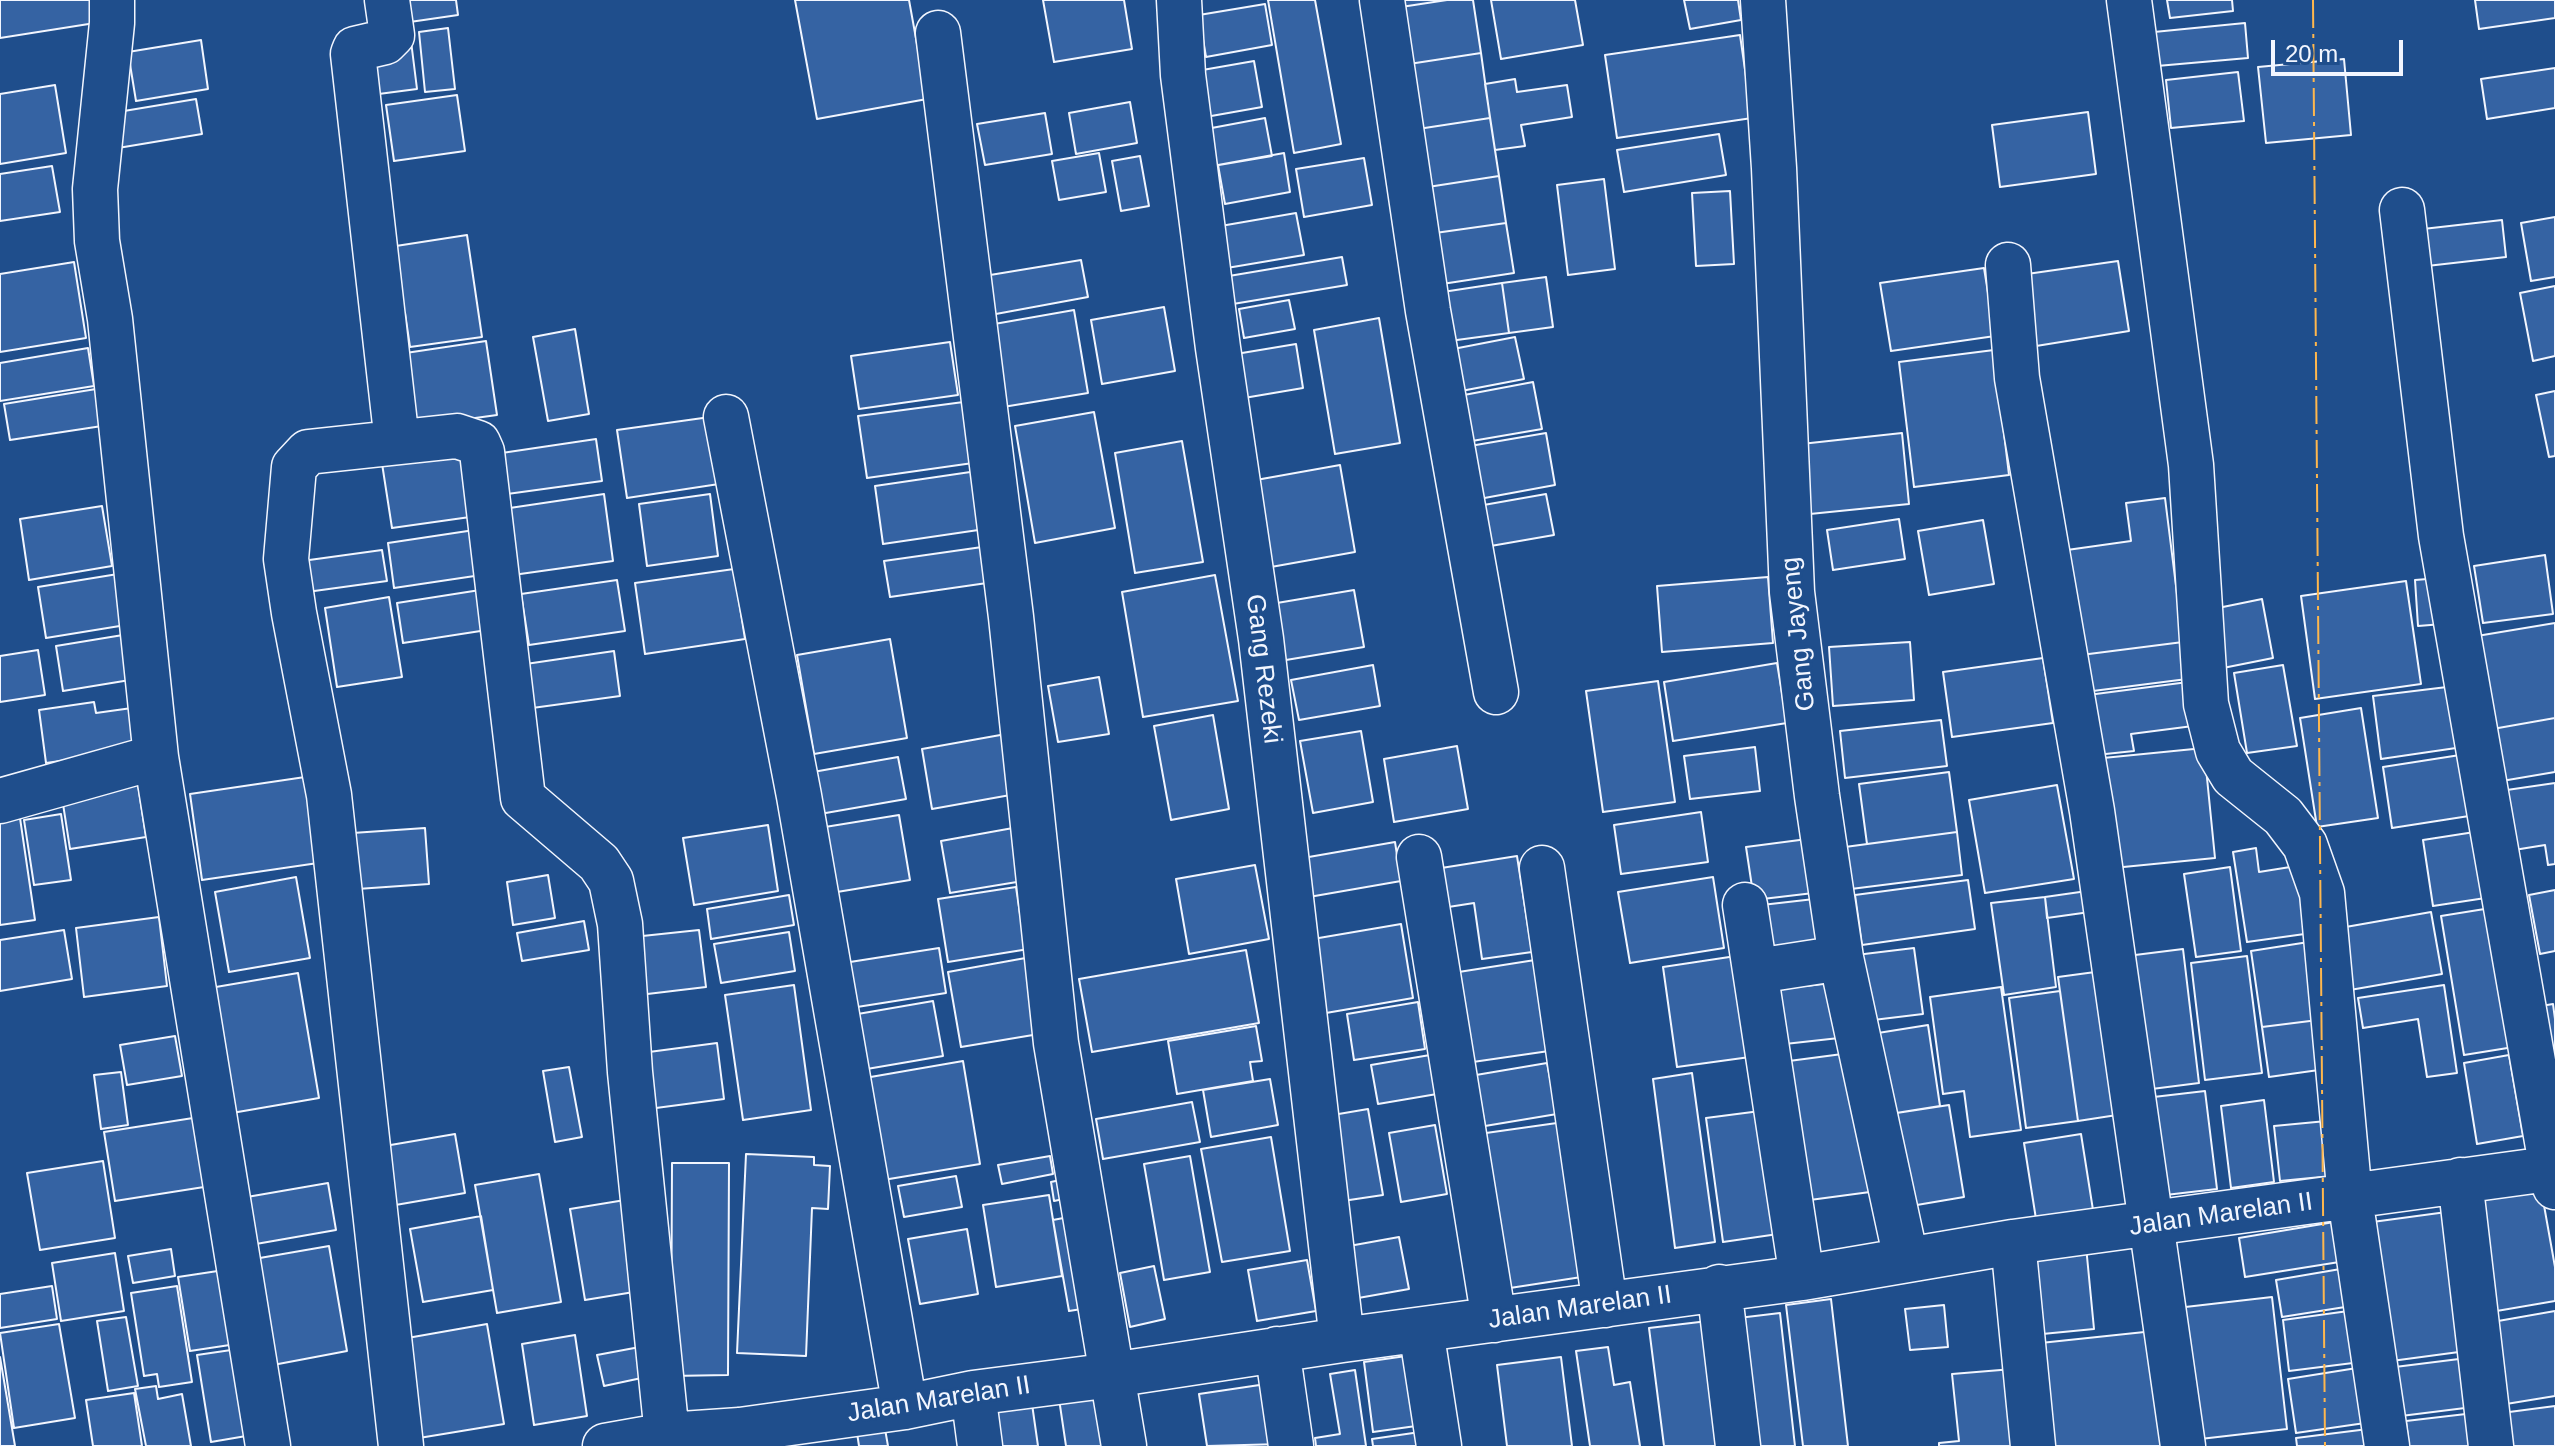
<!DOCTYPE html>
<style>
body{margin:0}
#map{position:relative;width:2555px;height:1446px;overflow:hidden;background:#1f4e8c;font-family:Arial,sans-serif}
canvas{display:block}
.scale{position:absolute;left:2271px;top:40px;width:132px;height:36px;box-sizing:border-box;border:4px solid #f2f6ff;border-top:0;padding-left:10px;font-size:24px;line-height:28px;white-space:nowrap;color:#f2f6ff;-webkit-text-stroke:6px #1f4e8c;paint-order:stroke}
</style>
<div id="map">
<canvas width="2555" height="1446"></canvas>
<div class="scale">20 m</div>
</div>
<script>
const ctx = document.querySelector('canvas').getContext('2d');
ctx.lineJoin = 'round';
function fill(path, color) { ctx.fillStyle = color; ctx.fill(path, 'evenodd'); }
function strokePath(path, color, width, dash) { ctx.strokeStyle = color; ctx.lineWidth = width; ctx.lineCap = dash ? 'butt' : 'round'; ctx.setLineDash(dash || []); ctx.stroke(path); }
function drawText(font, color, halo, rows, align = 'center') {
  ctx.font = font + ' Arial,sans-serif'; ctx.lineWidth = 6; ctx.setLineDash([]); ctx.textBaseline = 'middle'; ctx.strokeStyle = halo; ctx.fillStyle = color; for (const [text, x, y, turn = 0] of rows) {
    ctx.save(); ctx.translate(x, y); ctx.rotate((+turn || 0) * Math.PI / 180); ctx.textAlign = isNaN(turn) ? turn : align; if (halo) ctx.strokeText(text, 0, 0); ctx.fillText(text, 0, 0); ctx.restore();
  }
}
const building = new Path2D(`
 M0 0H92L95 23 0 38Z
 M400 0H456L458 15 403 23Z
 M795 0H909L927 99 817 119Z
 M1043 0H1124L1132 49 1054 62Z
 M1268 0H1315L1341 144 1294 153Z
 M1386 0H1447L1388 9Z
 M1447 0H1473L1481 53 1396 66 1388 9Z
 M1491 0H1575L1583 45 1501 59Z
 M1684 0H1738L1741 20 1690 29Z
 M2167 0H2232L2233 11 2170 18Z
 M2475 0H2555V18L2479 29Z
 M1265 4 1272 45 1206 57 1199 15Z
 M2245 23 2248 58 2157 66 2154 32Z
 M448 28 455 89 425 92 419 32Z
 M1740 35 1752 118 1617 138 1605 55Z
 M201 40 208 89 136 101 128 52Z
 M411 41 417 89 371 95 364 48Z
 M1481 53 1490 118 1405 131 1396 66Z
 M2344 59 2351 135 2266 143 2258 67Z
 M1254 61 1262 107 1200 118 1191 72Z
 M2555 68V108L2487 119 2481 79Z
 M2238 72 2244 121 2171 128 2166 80Z
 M1515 79 1517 92 1567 85 1572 117 1521 125 1525 146 1495 150 1485 84Z
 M55 85 66 153 0 164V94Z
 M457 95 465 151 394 161 386 105Z
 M196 99 202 134 118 148 112 113Z
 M1130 102 1137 143 1076 154 1069 113Z
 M2088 112 2096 174 2000 187 1992 125Z
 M1045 113 1052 154 985 165 977 124Z
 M1265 118 1272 156 1207 167 1201 130Z
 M1490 118 1499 176 1415 189 1405 131Z
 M1719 134 1726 175 1624 192 1617 150Z
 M1099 153 1106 192 1059 200 1052 161Z
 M1284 153 1290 192 1225 204 1218 165Z
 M1140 156 1149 206 1121 211 1112 161Z
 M1364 158 1372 205 1304 217 1296 169Z
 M52 166 60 212 0 221V174Z
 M1499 176 1506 223 1421 235 1415 189Z
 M1604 179 1615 269 1568 275 1557 185Z
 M1730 191 1734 264 1696 266 1692 193Z
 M1296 213 1304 255 1215 270 1209 228Z
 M2555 217V277L2531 281 2521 223Z
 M2502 220 2506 257 2427 266 2423 229Z
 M1506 223 1514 273 1429 286 1421 235Z
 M467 235 482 337 410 347 405 313 393 315 383 248Z
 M1342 257 1347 285 1227 305 1223 277Z
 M1081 260 1088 297 985 316 978 277Z
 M2118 261 2129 331 2030 347 2020 275Z
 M74 262 86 338 0 352V274Z
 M1984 268 1995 336 1891 351 1880 283Z
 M1546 277 1553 327 1509 333 1502 283Z
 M1502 283 1509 333 1442 342 1436 293Z
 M2555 286V356L2533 361 2520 293Z
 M1289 300 1295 329 1244 338 1239 309Z
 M1164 307 1175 371 1102 384 1091 320Z
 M1074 310 1088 393 997 408 983 326Z
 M1379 318 1400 443 1335 454 1314 330Z
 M575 329 589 414 548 421 533 337Z
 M1515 337 1524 379 1456 392 1448 350Z
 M486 341 497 415 410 427 399 354Z
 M950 342 958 395 859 409 851 356Z
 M1296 344 1303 388 1244 398 1236 354Z
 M88 348 94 386 0 401V363Z
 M1994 350 2009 475 1914 487 1899 362Z
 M1533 382 1542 429 1472 441 1464 395Z
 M96 389 102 426 10 440 4 404Z
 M2555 391V456L2549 457 2536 395Z
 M971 401 980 462 867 478 858 416Z
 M1094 412 1115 528 1035 543 1015 426Z
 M710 417 719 484 627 498 617 430Z
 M1546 433 1555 485 1479 499 1470 446Z
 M1902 433 1909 504 1800 515 1792 445Z
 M596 439 602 481 500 495 495 454Z
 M1182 441 1203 562 1135 573 1115 453Z
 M460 445 470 517 392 528 381 457Z
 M1340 465 1355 552 1271 567 1256 480Z
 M984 470 992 528 883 544 875 486Z
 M604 494 613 561 513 575 503 509Z
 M710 494 718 556 647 566 639 504Z
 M1546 494 1554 535 1485 547 1478 506Z
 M2165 498 2183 642 2081 655 2067 550 2131 541 2126 503Z
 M102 506 112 566 29 580 20 519Z
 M1899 519 1905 559 1833 570 1827 530Z
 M1983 520 1994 584 1929 595 1918 531Z
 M481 529 488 574 394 588 388 543Z
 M982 547 987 583 890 597 884 561Z
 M382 550 387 581 307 592 302 561Z
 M2545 555 2553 614 2483 623 2474 566Z
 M734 569 745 639 645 654 635 583Z
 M124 573 132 624 46 638 38 587Z
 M1215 575 1238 701 1143 717 1122 592Z
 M1768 577 1773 643 1662 652 1657 586Z
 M2440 578 2443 624 2418 626 2415 580Z
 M617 580 625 631 529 645 521 594Z
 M2406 581 2421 684 2315 699 2301 596Z
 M480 590 487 630 403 643 397 603Z
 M1354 590 1364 647 1280 661 1271 604Z
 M389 597 402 677 337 687 325 608Z
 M2262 599 2273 658 2223 668 2213 609Z
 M2555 623V718L2487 730 2471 637Z
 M129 634 136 679 63 691 56 646Z
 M890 639 907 738 814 754 797 655Z
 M1910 642 1914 700 1833 706 1829 647Z
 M2183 642 2187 679 2085 692 2081 655Z
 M38 650 45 695 0 702V656Z
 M614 651 620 696 525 709 519 665Z
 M2043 658 2053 723 1952 737 1943 672Z
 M1777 663 1787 723 1673 741 1664 682Z
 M1373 665 1380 706 1299 720 1291 680Z
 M2283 665 2297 746 2247 753 2234 673Z
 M1099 677 1109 734 1058 742 1048 686Z
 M1658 681 1675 802 1603 812 1586 691Z
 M2188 682 2193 726 2131 734 2134 751 2096 755 2088 695Z
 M2447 687 2456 748 2381 759 2373 696Z
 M94 702 96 713 139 707 145 749 46 763 39 710Z
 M2361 708 2378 818 2317 827 2300 718Z
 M1213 715 1229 809 1171 820 1154 726Z
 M2555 718V772L2496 782 2487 730Z
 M1941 720 1947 766 1845 778 1840 731Z
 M1361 731 1373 802 1313 813 1300 741Z
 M1006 734 1016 794 932 809 922 749Z
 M1457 746 1468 809 1394 822 1384 759Z
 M1755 747 1760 791 1690 799 1684 756Z
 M2204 748 2215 858 2103 869 2093 759Z
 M2460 755 2469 816 2392 828 2383 767Z
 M898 757 906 799 820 814 813 772Z
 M1949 772 1957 832 1867 844 1859 784Z
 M305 777 318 863 202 880 190 794Z
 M137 778 146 837 70 849 61 791Z
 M2555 783V864L2548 865 2545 845 2508 851 2500 791Z
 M2057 785 2074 879 1985 893 1969 800Z
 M1701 812 1708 862 1621 874 1614 825Z
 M61 814 71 880 34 885 24 820Z
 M899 815 910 880 837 892 825 827Z
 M20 818 35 920 0 925V821Z
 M768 825 778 891 694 905 683 838Z
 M425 828 429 884 343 890 338 834Z
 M1013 828 1023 881 950 893 941 841Z
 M2481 831 2492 897 2433 906 2423 840Z
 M1957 832 1962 875 1851 889 1845 847Z
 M1815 838 1822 892 1754 900 1746 847Z
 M1395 842 1401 881 1309 897 1303 858Z
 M2256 848 2259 872 2309 864 2319 932 2247 942 2233 852Z
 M1517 856 1532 952 1482 959 1474 903 1442 908 1435 869Z
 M1255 865 1269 939 1189 954 1176 879Z
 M2230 867 2241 951 2196 957 2184 874Z
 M548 875 555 918 513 925 507 882Z
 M296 877 310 958 229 972 215 892Z
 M1713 877 1724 948 1630 963 1618 892Z
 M1968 880 1975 929 1862 945 1855 895Z
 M1016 887 1020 914 1036 912 1041 947 948 962 938 899Z
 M2094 890 2097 911 2047 918 2045 897Z
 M2555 890V951L2540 954 2529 895Z
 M789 895 794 925 711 939 707 909Z
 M2045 897 2056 987 2004 995 1991 903Z
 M1823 898 1829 948 1759 957 1753 906Z
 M2497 907 2520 1046 2464 1055 2441 916Z
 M2431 912 2442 974 2350 990 2340 928Z
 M159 917 167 986 84 997 76 928Z
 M584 921 589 950 522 961 517 933Z
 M1401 924 1413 998 1326 1013 1313 939Z
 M64 930 72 979 0 991V940Z
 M699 930 706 987 639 995 633 937Z
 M789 932 795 971 721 983 714 944Z
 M2315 941 2326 1019 2262 1027 2251 951Z
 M939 948 946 993 838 1010 831 965Z
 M1914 948 1923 1014 1865 1021 1856 955Z
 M2183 949 2199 1083 2144 1090 2127 956Z
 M1246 950 1259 1023 1092 1052 1079 979Z
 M1736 956 1750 1057 1677 1067 1663 967Z
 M2247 956 2262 1073 2205 1080 2191 963Z
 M1031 957 1045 1033 961 1047 948 972Z
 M1535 960 1549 1051 1459 1064 1446 974Z
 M2110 970 2130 1113 2078 1121 2058 977Z
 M298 973 319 1098 232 1113 210 988Z
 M1805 976 1806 986 1841 982 1848 1037 1785 1044 1777 979Z
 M794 985 811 1110 743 1120 725 995Z
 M2444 985 2457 1073 2427 1077 2418 1019 2363 1028 2358 998Z
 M2001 987 2021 1130 1970 1137 1964 1091 1943 1094 1930 997Z
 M2060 991 2078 1121 2026 1128 2009 998Z
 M933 1001 943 1056 861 1070 852 1015Z
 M1418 1002 1425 1049 1354 1060 1347 1014Z
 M2553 1004 2555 1019V1136L2535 1007Z
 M2326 1019 2333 1068 2269 1077 2262 1027Z
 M1928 1025 1940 1106 1890 1114 1878 1033Z
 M1256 1026 1262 1061 1250 1062 1253 1081 1177 1094 1168 1041Z
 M175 1036 182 1076 127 1085 120 1045Z
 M717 1043 724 1099 656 1108 649 1052Z
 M1850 1053 1870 1192 1810 1200 1789 1061Z
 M1430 1055 1437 1094 1378 1104 1371 1065Z
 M2509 1055 2523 1136 2477 1144 2464 1063Z
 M963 1061 980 1164 877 1181 859 1079Z
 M1547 1063 1557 1114 1485 1126 1476 1075Z
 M569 1067 582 1137 555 1142 543 1071Z
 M121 1072 128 1125 101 1129 94 1075Z
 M1692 1073 1715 1242 1675 1248 1653 1079Z
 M1270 1079 1278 1125 1211 1137 1203 1090Z
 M2205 1091 2217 1189 2157 1196 2145 1098Z
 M2264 1100 2274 1182 2231 1188 2221 1106Z
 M1192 1102 1200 1142 1103 1159 1096 1119Z
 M1949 1105 1964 1197 1905 1207 1890 1114Z
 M1368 1109 1383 1195 1336 1202 1321 1117Z
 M1768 1110 1785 1233 1723 1242 1706 1118Z
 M193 1118 204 1187 115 1201 104 1132Z
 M2337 1120 2342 1175 2280 1181 2274 1126Z
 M1564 1122 1588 1276 1510 1288 1486 1133Z
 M1435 1125 1447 1194 1401 1202 1389 1133Z
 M455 1134 465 1193 384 1207 373 1148Z
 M2081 1134 2093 1210 2036 1219 2024 1143Z
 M1271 1137 1290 1251 1222 1262 1201 1149Z
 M746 1154 814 1157V1165L830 1166 828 1209 812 1208 806 1356 737 1353Z
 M1050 1156 1053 1174 1002 1184 998 1165Z
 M1190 1156 1210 1272 1164 1280 1144 1164Z
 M103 1161 115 1238 40 1250 27 1173Z
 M672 1163H729L728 1375 671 1376Z
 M539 1174 561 1302 497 1313 475 1185Z
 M956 1176 962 1207 904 1217 898 1186Z
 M1069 1178 1073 1197 1054 1201 1051 1182Z
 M328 1183 336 1230 256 1244 247 1197Z
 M2540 1183 2555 1267V1301L2485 1313 2464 1197Z
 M1049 1195 1062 1276 996 1287 983 1205Z
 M625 1200 640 1291 585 1300 570 1209Z
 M2454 1211 2474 1350 2384 1362 2365 1223Z
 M1079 1215 1094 1307 1069 1311 1053 1220Z
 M481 1216 493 1290 423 1302 410 1229Z
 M2346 1220 2352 1260 2245 1277 2239 1238Z
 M967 1229 978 1294 920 1304 908 1239Z
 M1399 1237 1409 1289 1347 1300 1338 1248Z
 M329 1246 347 1351 273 1365 254 1259Z
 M2086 1246 2094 1329 2032 1335 2023 1253Z
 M171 1249 175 1276 133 1283 128 1256Z
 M115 1253 124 1311 61 1321 52 1263Z
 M1307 1260 1316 1311 1257 1321 1248 1270Z
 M1154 1266 1165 1319 1130 1327 1120 1273Z
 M2358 1266 2364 1304 2282 1317 2276 1280Z
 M231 1269 243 1343 190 1351 178 1277Z
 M52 1286 57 1319 0 1328V1294Z
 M177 1286 192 1382 159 1387 157 1374 144 1376 131 1293Z
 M2272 1297 2287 1429 2183 1441 2168 1309Z
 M1831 1299 1848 1446H1803L1786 1305Z
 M1944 1305 1948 1347 1910 1350 1905 1309Z
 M2363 1309 2369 1361 2289 1371 2283 1320Z
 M2555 1311V1396L2494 1406 2481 1324Z
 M1780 1313 1795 1446H1744L1730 1319Z
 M126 1317 138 1386 108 1391 97 1321Z
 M1708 1321 1724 1446H1664L1649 1328Z
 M59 1324 75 1418 14 1428 0 1333Z
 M487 1324 504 1424 413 1439 396 1340Z
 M2154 1331 2165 1446H2042L2031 1344Z
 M575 1335 587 1416 534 1425 522 1344Z
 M645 1346 651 1376 604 1386 597 1355Z
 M1608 1347 1614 1385 1630 1382 1640 1446H1590L1576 1351Z
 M238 1349 252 1435 211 1442 197 1355Z
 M1406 1356 1416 1426 1373 1432 1364 1362Z
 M0 1357 15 1446H0Z
 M1561 1357 1572 1446H1507L1497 1365Z
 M2475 1357 2481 1406 2393 1417 2387 1368Z
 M2363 1367 2372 1422 2296 1433 2288 1379Z
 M2013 1369 2021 1446H1939V1443L1959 1441 1952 1374Z
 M1355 1370 1366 1446H1316L1315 1438 1340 1434 1330 1374Z
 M1273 1383 1282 1444 1207 1446 1199 1394Z
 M1108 1385 1116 1446H1066L1058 1392Z
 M156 1386 158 1399 182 1394 191 1446H146L135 1389Z
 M134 1393 142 1446H93L86 1400Z
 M1031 1397 1038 1446H993L987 1403Z
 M2555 1406V1446H2499L2494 1414Z
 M2483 1412 2486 1446H2409L2406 1421Z
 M2376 1428 2378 1446H2297L2296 1438Z
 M885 1429 888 1446H859L857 1433Z
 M1420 1432 1422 1446H1373L1372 1439Z`);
fill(building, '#3563a3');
strokePath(building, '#f2f6ff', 2);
const minor = new Path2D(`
 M112 0V23L95 189 97 241 110 319 156 757 268 1446
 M387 0 392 35 385 42 355 49 353 54 397 442
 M1179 0 1183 75 1218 348 1261 639 1342 1340
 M1382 0 1428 311 1496 692
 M1763 0 1774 168 1792 592 1817 796 1841 958 1906 1259
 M2129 0 2191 465 2206 704 2218 751 2233 776 2283 816 2305 845 2322 893 2350 1198 2387 1446
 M938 33 1011 617 1056 1043 1124 1446
 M2402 210 2441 536 2555 1187
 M2008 265 2017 378 2092 811 2183 1446
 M726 417 799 796 905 1407
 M0 801 156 757
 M1419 857 1494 1320
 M1542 868 1605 1305
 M1745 905 1802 1278
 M1757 971 1841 958
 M2460 1180 2491 1446
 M2013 1242 2033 1446
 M1719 1287 1738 1446
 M1421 1330 1439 1446
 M1277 1349 1291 1446
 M973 1393 980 1446
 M401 1446 329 795 294 613 286 559 294 467 308 452 457 436 478 443 482 452 523 798 599 863 611 881 620 924 630 1072 667 1435
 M605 1446 667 1435 740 1430 905 1407 973 1393 1112 1375 1342 1340 1802 1278 2013 1242 2555 1168`);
strokePath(minor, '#f2f6ff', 47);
strokePath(minor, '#1f4e8c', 44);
strokePath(new Path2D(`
 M2313 0 2325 1446`), '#ffb74d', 2, [28, 6, 4, 6]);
drawText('26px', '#f2f6ff', '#1f4e8c', [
 ["Gang Jayeng",1799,634,-96],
 ["Gang Rezeki",1263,669,83],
 ["Jalan Marelan II",2221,1215,-8],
 ["Jalan Marelan II",1580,1308,-8],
 ["Jalan Marelan II",939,1400,-9]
]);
</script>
